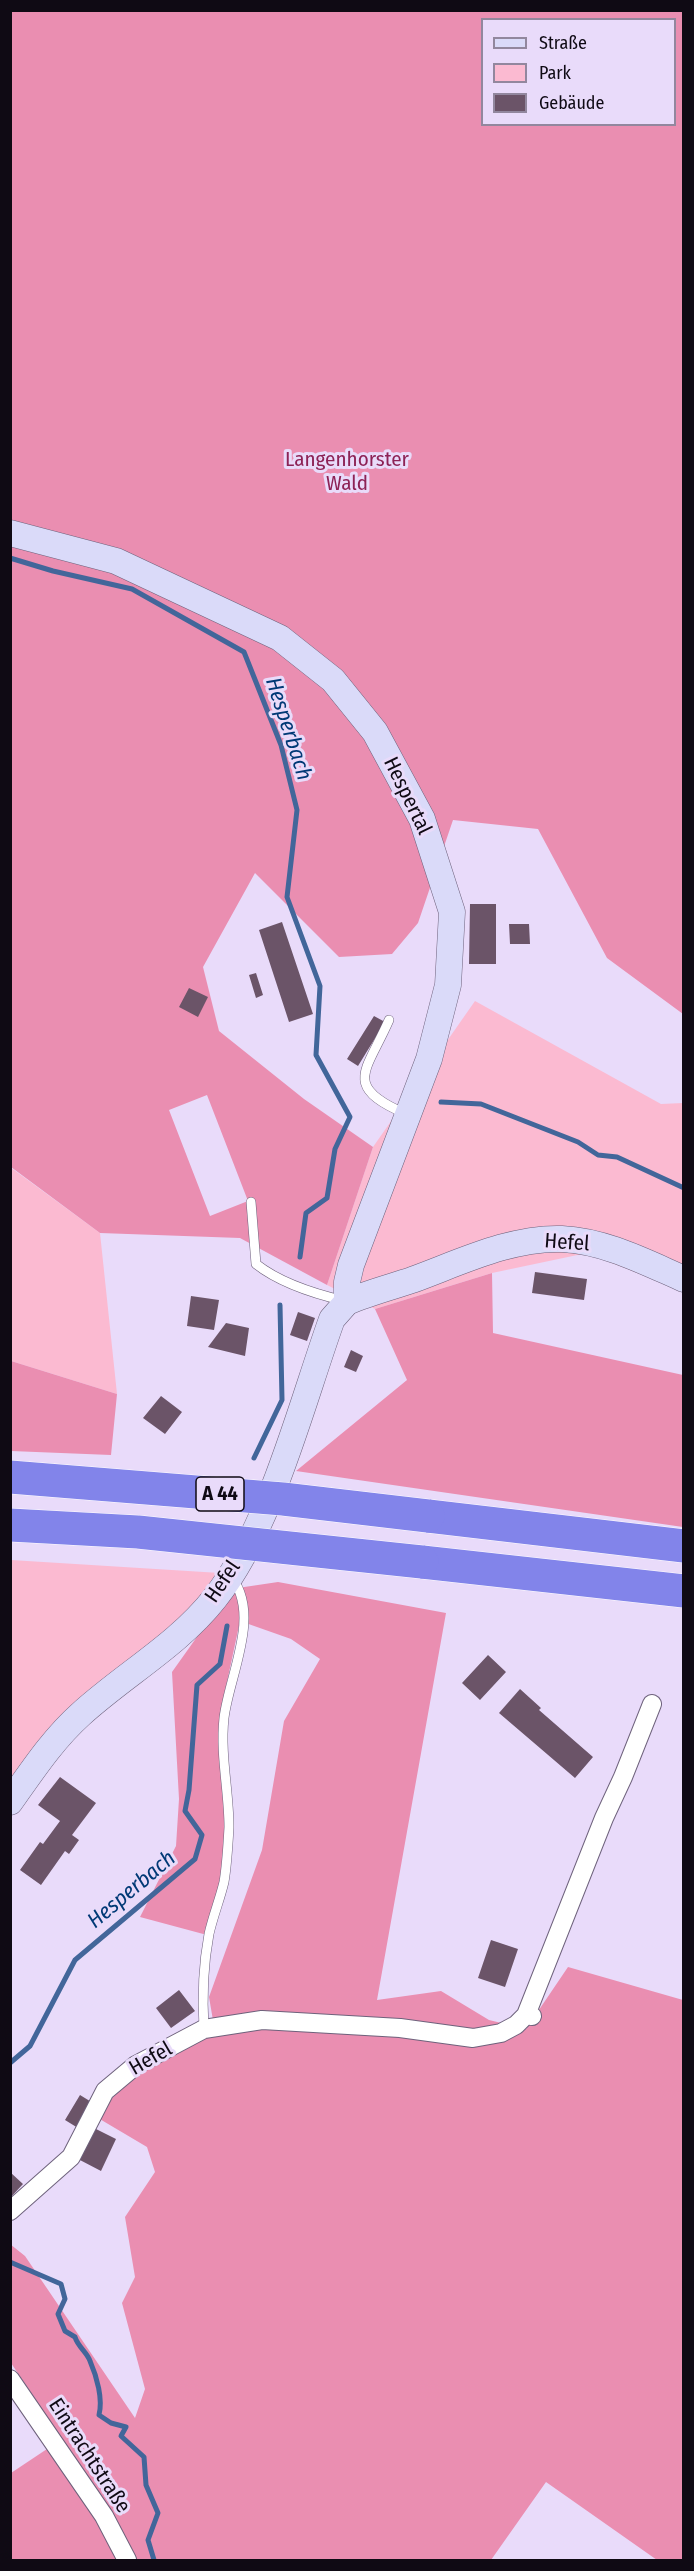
<!DOCTYPE html>
<meta charset="utf-8">
<style>
body{margin:0}
#map{position:relative;width:694px;height:2571px;overflow:hidden;background:#e9dbfa;font-family:"Fira Sans Condensed",sans-serif}
canvas{display:block}
.frame{position:absolute;inset:0;border:12px solid #0f0a14;pointer-events:none}
.legend{position:absolute;left:481px;top:18px;width:195px;height:108px;box-sizing:border-box;background:#e9dbfa;border:2px solid #92879e;margin:0;padding:8px 10px;list-style:none;font-size:18px;color:#0f0a14}
.legend li{display:flex;align-items:center;gap:12px;height:30px}
.legend b{width:30px;border:2px solid #92879e}
</style>
<div id="map">
<canvas width="694" height="2571"></canvas>
<div class="frame"></div>
<ul class="legend">
<li><b style="height:8px;background:#dadaf9"></b>Straße</li>
<li><b style="height:16px;background:#fbbad1"></b>Park</li>
<li><b style="height:16px;background:#6b5468"></b>Gebäude</li>
</ul>
</div>
<script>
const ctx = document.querySelector('canvas').getContext('2d');
ctx.lineJoin = 'round';
function fill(path, color) { ctx.fillStyle = color; ctx.fill(path, 'evenodd'); }
function strokePath(path, color, width, dash) { ctx.strokeStyle = color; ctx.lineWidth = width; ctx.lineCap = dash ? 'butt' : 'round'; ctx.setLineDash(dash || []); ctx.stroke(path); }
function drawText(font, color, halo, rows, align = 'center') {
  ctx.font = font + ' "Fira Sans Condensed",sans-serif'; ctx.lineWidth = 6; ctx.setLineDash([]); ctx.textBaseline = 'middle'; ctx.strokeStyle = halo; ctx.fillStyle = color; for (const [text, x, y, turn = 0] of rows) {
    ctx.save(); ctx.translate(x, y); ctx.rotate((+turn || 0) * Math.PI / 180); ctx.textAlign = isNaN(turn) ? turn : align; if (halo) ctx.strokeText(text, 0, 0); ctx.fillText(text, 0, 0); ctx.restore();
  }
}
fill(new Path2D(`
 M475 1001 661 1104 683 1103V1291L587 1253 492 1273 375 1309 327 1285 373 1147Z
 M10 1167 100 1233 117 1394 11 1361Z
 M11 1560 220 1573 230 1576 81 1713 11 1802Z`), '#fbbad1');
fill(new Path2D(`
 M10 11H683V1014L607 958 538 829 453 820 418 923 392 954 339 957 255 873 203 967 219 1031 304 1099 373 1147 327 1285 240 1238 100 1233 11 1167ZM482 20H674V124H482ZM207 1095 248 1201 210 1216 169 1110Z
 M492 1273 493 1333 683 1375V1527L296 1471 407 1380 375 1309Z
 M11 1361 117 1394 111 1455 11 1451Z
 M278 1582 446 1613 377 2000 441 1991 489 2020 526 2029 568 1967 683 2000V2560H657L546 2482 491 2560H11V2473L62 2439 11 2363 10 2244 25 2256 135 2418 145 2389 122 2303 135 2277 125 2217 155 2172 147 2147 98 2118 128 2076 215 2032 209 1997 262 1850 284 1721 320 1659 291 1639 240 1621 221 1710 226 1823 222 1883 207 1935 140 1917 176 1846 179 1799 172 1672 231 1589Z`), '#ea8eb1');
strokePath(new Path2D(`
 M10 558 53 571 132 589 244 652 281 745 297 810 287 897 320 986 316 1055 350 1117 335 1149 327 1198 306 1213 300 1257
 M441 1102 481 1104 578 1142 598 1155 617 1157 684 1188
 M254 1458 282 1400 280 1305
 M10 2063 30 2046 75 1960 195 1859 202 1835 185 1811 189 1790 197 1685 220 1664 227 1626
 M10 2262 61 2284 65 2299 58 2314 65 2331 75 2337C78 2347 87 2352 90 2361 97 2377 103 2399 99 2415L111 2423 126 2427 121 2436 144 2457 146 2485 158 2513 148 2540 154 2560`), '#42669a', 5);
fill(new Path2D(`
 M470 904H496V964H469Z
 M282 922 313 1014 289 1022 259 930Z
 M509 924H529L530 944H510Z
 M256 973 263 995 256 998 249 975Z
 M189 988 208 997 198 1017 179 1007Z
 M374 1016 385 1022 358 1066 347 1059Z
 M535 1272 587 1279 584 1300 532 1293Z
 M191 1296 219 1300 214 1330 187 1326Z
 M298 1312 315 1318 307 1341 290 1335Z
 M226 1323 249 1328 245 1356 208 1347Z
 M351 1350 363 1356 356 1372 344 1367Z
 M161 1396 182 1412 165 1434 143 1418Z
 M488 1655 506 1672 480 1700 462 1683Z
 M520 1689 541 1708 539 1710 593 1757 575 1778 499 1713Z
 M60 1777 96 1803 72 1835 79 1840 69 1854 65 1851 41 1885 20 1870 40 1842 43 1844 60 1821 38 1805Z
 M491 1940 518 1949 505 1987 478 1978Z
 M179 1990 195 2011 171 2028 156 2008Z
 M80 2095 93 2103 78 2128 65 2120Z
 M94 2128 116 2139 101 2171 78 2159Z
 M10 2172 23 2184 10 2198Z`), '#6b5468');
const lane = new Path2D(`
 M389 1020C367 1071 341 1086 406 1114
 M251 1202 256 1264C280 1283 315 1294 345 1301
 M204 2029C202 1996 203 1966 209 1934 213 1916 220 1899 224 1882 227 1864 228 1845 229 1827 229 1791 220 1755 224 1718 229 1676 261 1616 232 1578`);
const street = new Path2D(`
 M526 2015 604 1818 623 1777 652 1704
 M10 2211 71 2157 105 2091 136 2065 204 2029 262 2020 400 2028 473 2038 501 2033 516 2025 526 2015 532 2016
 M10 2379 104 2516 127 2560`);
const secondary = new Path2D(`
 M10 533 116 561 280 638 333 680 375 732 422 819 452 912 448 985 429 1059 351 1265 347 1282V1302
 M10 1802C32 1771 53 1739 81 1714 125 1674 178 1645 215 1598 271 1527 301 1405 332 1319L347 1302C368 1293 391 1287 412 1280 459 1263 511 1237 562 1239 605 1241 645 1262 684 1279`);
const highway = new Path2D(`
 M428 1516 684 1546
 M422 1562 684 1591`);
strokePath(lane, '#6e627c', 10);
strokePath(street, '#6e627c', 20);
strokePath(secondary, '#6e627c', 27);
strokePath(highway, '#fff', 34);
strokePath(lane, '#fff', 9);
strokePath(street, '#fff', 18);
strokePath(secondary, '#dadaf9', 26);
strokePath(highway, '#8284ea', 33);
const highwayBridge = new Path2D(`
 M10 1477 283 1499 428 1516
 M10 1525 138 1532 422 1562`);
strokePath(highwayBridge, '#fff', 34, []);
strokePath(highwayBridge, '#8284ea', 33);
for (const [x, y, w] of [
 [220,1494,48]
]) { const box = new Path2D(); box.roundRect(x - w / 2, y - 17, w, 34, 4.5); ctx.fillStyle = '#e9dbfa'; ctx.fill(box); strokePath(box, '#0f0a14', 1.5); }
drawText('bold 20px', '#0f0a14', null, [
 ["A 44",220,1494]
]);
drawText('21px', '#8d2256', '#e9dbfa', [
 ["Langenhorster",347,460],
 ["Wald",347,484]
]);
drawText('21px', '#0f0a14', '#e9dbfa', [
 ["Hespertal",407,796,64],
 ["Hefel",567,1243,4],
 ["Hefel",223,1582,-56],
 ["Hefel",151,2059,-30],
 ["Eintrachtstraße",89,2456,57]
]);
drawText('italic 22px', '#003976', '#e9dbfa', [
 ["Hesperbach",288,729,72],
 ["Hesperbach",132,1890,-40]
]);
</script>
